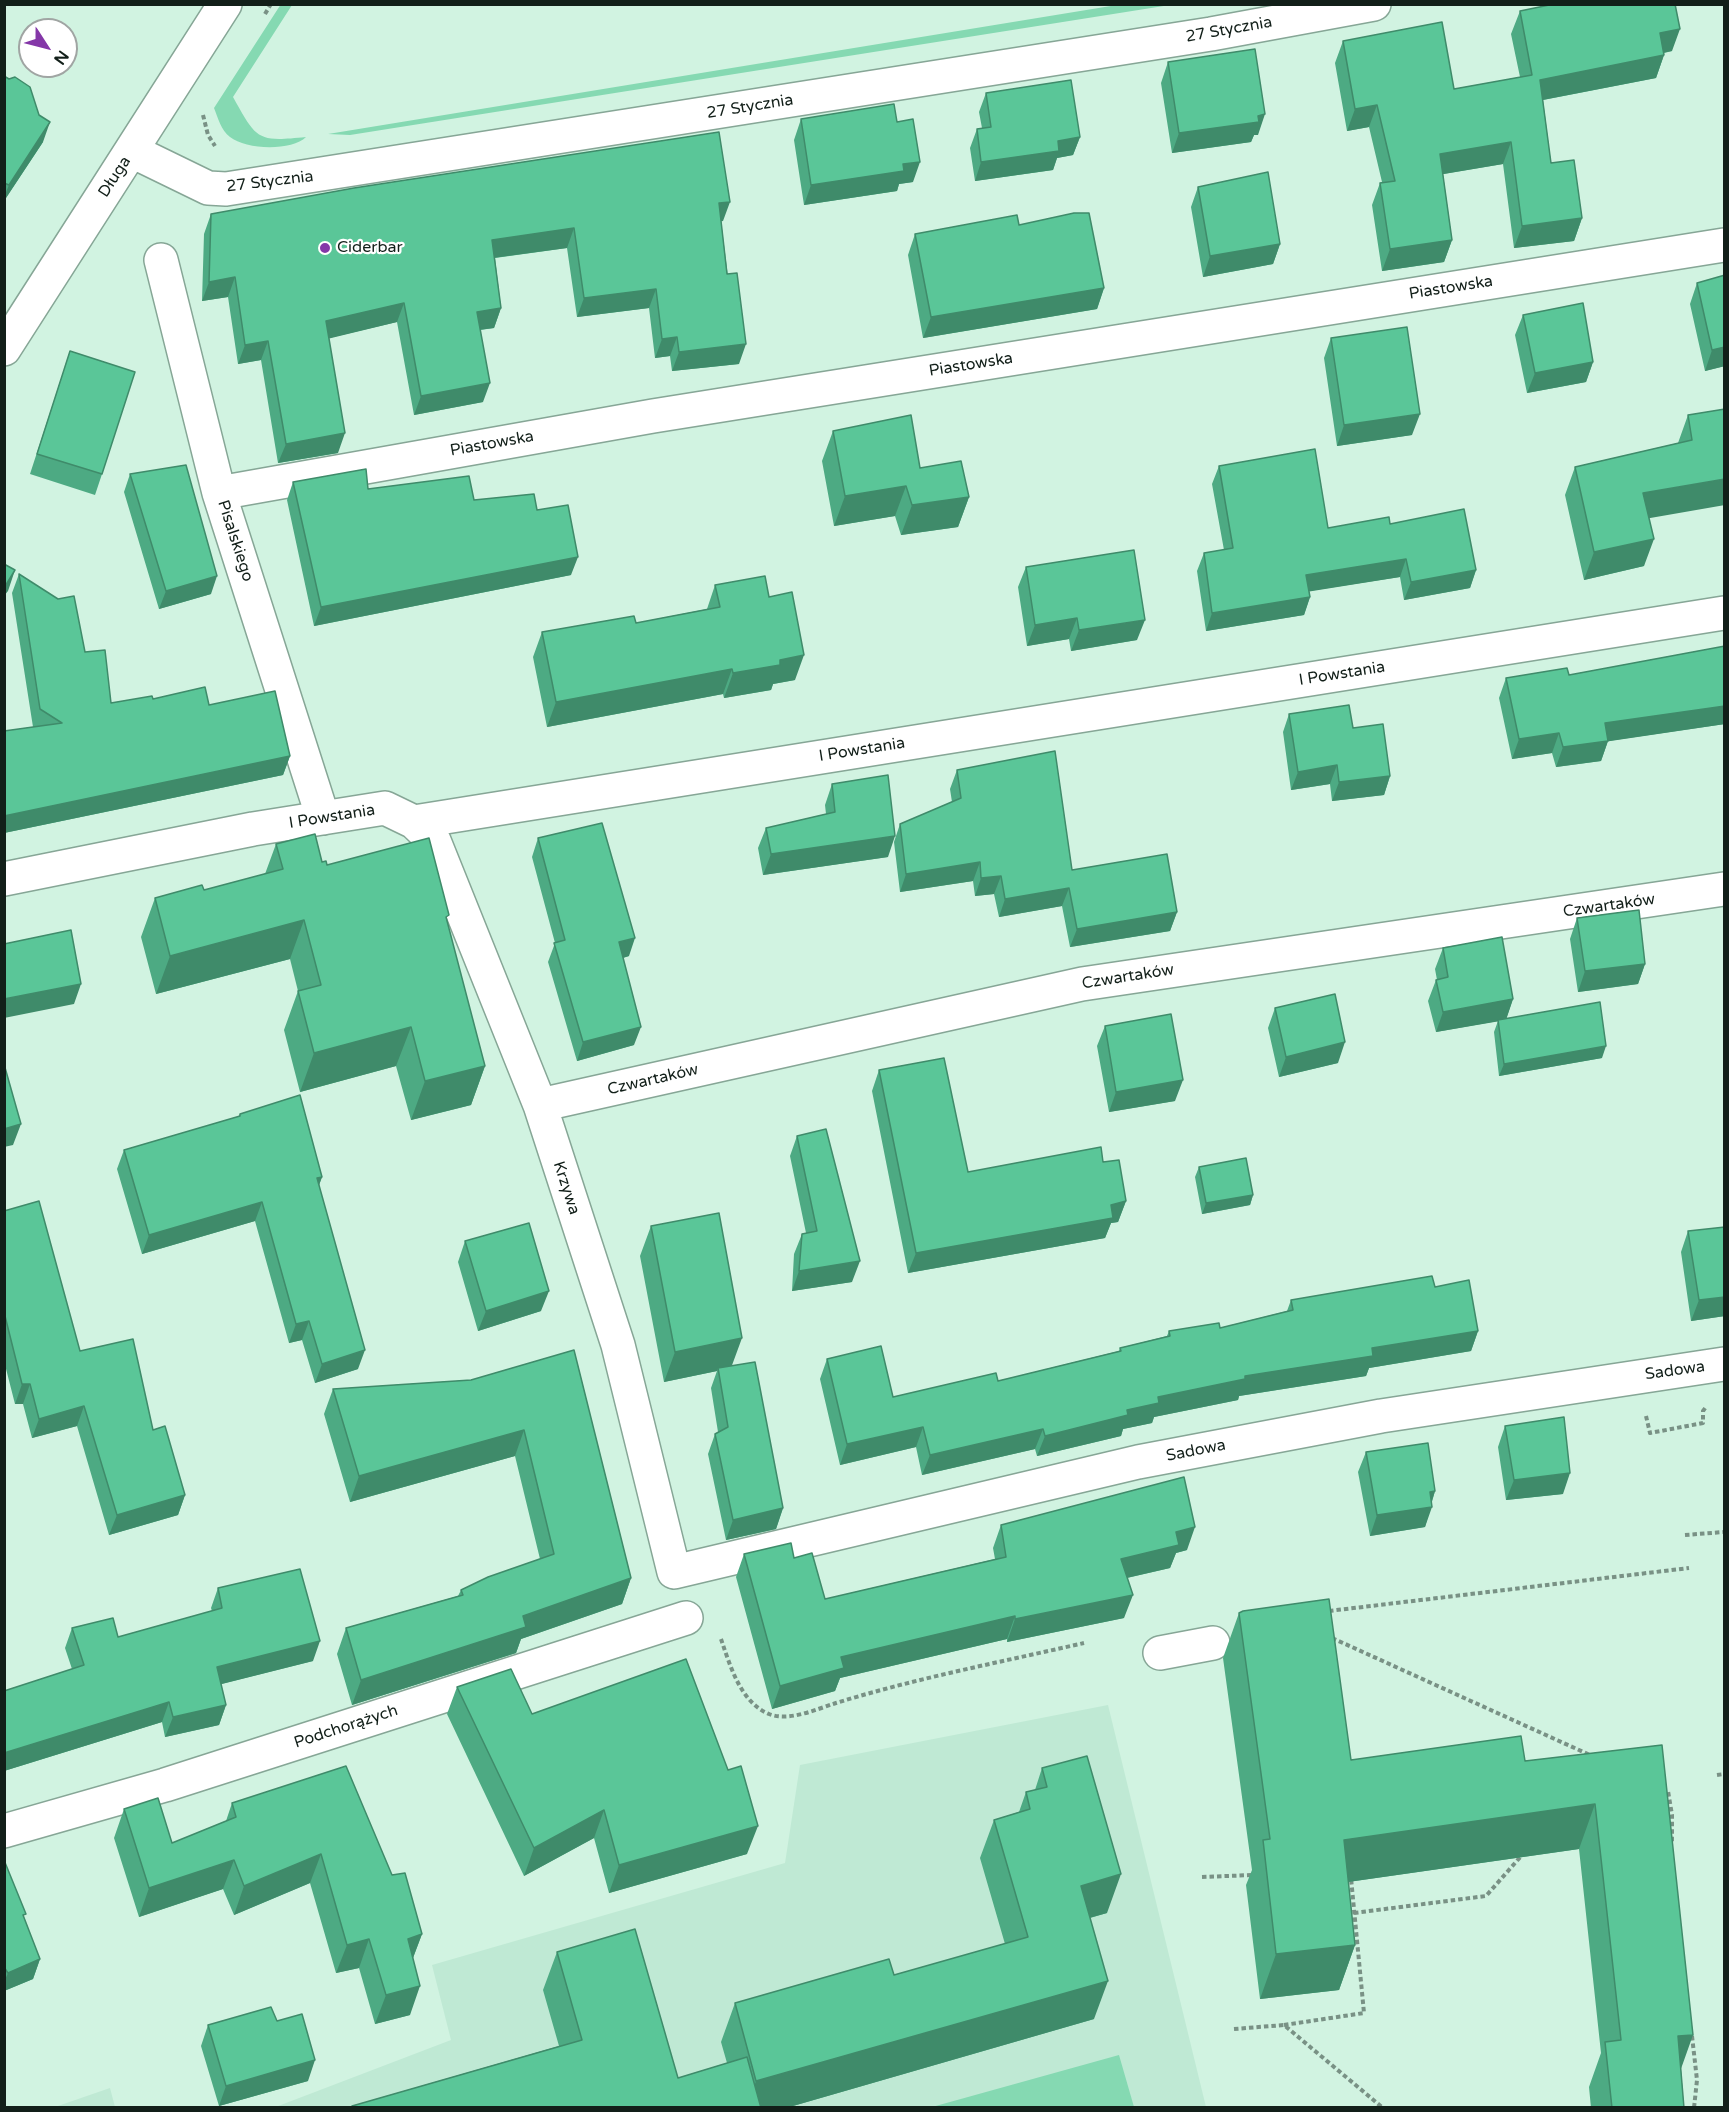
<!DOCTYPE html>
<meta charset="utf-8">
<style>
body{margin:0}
#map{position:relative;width:1729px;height:2112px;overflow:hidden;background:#d1f3e1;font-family:"Varela Round",sans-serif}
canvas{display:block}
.frame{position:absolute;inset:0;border:6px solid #121f19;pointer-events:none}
.north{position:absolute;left:18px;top:18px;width:60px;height:60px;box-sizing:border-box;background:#fff;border:2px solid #a0a5a3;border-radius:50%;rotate:126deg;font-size:16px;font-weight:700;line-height:24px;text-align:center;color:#121f19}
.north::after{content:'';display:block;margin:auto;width:21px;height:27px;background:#8437a8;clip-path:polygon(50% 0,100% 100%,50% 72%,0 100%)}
</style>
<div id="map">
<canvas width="1729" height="2112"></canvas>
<div class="frame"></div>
<div class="north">N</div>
</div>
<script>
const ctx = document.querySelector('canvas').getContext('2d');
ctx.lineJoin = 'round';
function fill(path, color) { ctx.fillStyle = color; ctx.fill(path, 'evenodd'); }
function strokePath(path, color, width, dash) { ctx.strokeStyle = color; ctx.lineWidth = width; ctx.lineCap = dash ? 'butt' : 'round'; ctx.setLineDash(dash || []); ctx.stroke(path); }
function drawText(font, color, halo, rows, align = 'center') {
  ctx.font = font + ' "Varela Round",sans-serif'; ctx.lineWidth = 4.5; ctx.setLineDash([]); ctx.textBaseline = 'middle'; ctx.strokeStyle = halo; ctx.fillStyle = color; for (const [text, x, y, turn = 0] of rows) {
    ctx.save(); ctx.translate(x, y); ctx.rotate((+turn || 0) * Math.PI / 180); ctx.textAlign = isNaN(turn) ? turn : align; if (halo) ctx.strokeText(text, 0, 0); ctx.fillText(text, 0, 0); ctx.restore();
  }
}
fill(new Path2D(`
 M1108 1705 1206 2107 273 2108 451 2040 432 1965 785 1863 800 1765Z
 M110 2088 115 2107H55Z`), '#bfe9d4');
fill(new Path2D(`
 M281 4 292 5 233 97C257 140 257 142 306 137 292 151 246 150 230 137 221 130 218 118 214 108Z
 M1123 4 1170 5 350 135 328 134Z
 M1119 2055 1134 2107H932Z`), '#85d9b2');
const minor = new Path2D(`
 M132 151 208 188 226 189 1211 34 1374 4
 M161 260 219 493 323 818
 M4 349 225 4
 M219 493 653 416 1724 245
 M414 822 434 841 540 1105 618 1345 674 1572 1138 1462 1381 1416 1724 1364
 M4 879 253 829 385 808 414 822 1724 613
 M540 1105 1082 984 1724 889
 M1160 1653 1213 1643
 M4 1831 165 1785 686 1618`);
strokePath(minor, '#86a696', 36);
strokePath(new Path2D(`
 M265 14 271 4
 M203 115 208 135 215 146
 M1646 1416 1650 1433 1703 1423V1411L1706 1407
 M1685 1535 1724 1532
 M1329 1611 1689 1568
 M1332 1638 1590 1755
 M721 1639C730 1665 740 1702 769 1714 789 1722 817 1709 836 1703 917 1678 1001 1662 1084 1643
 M1717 1775 1724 1774
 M1662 1789 1668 1791 1672 1815V1843
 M1202 1877 1253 1875
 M1354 1913 1486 1896 1523 1854
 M1284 2025 1364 2013 1351 1878
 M1234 2029 1284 2025 1383 2108
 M1692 2036 1697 2080 1694 2108`), '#799185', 4, [4.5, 3]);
strokePath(minor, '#fff', 33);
fill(new Path2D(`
 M1520 11 1672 51 1664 53V55L1656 78 1543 100 1551 163 1582 218 1574 241 1514 248 1503 164 1443 174 1452 240 1444 262 1382 271 1372 205 1380 183 1382 182 1369 127 1347 131 1335 63 1343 41 1454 89 1520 77 1511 34Z
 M1168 62 1258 135H1254L1251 142 1172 153 1161 83Z
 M4 76 43 142 4 201Z
 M986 93 1080 137 1073 155 1057 158 1053 170 975 181 970 148 977 129 982 128 979 112Z
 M801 119 897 122 913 182 899 184 897 191 804 205 794 140Z
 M1198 187 1280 244 1273 264 1203 277 1191 207Z
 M211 214 723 221H721L739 364 672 371 670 356 655 358 649 308 577 317 567 248 495 258 501 308 494 328 480 330 483 402 414 415 397 322 329 338 338 453 278 463 261 360 238 364 228 297 202 301 204 234Z
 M1019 225 1104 288 1097 309 923 338 908 255 915 234Z
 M1697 283 1725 366 1705 371 1690 304Z
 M1523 315 1593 362 1586 382 1527 393 1515 335Z
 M1331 338 1412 435 1337 446 1324 358Z
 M70 351 102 474 95 495 30 474Z
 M1725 409 1649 518 1644 566 1584 580 1565 495 1575 467 1678 443 1688 415Z
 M833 431 920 468 969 497 958 527 901 535 895 516 834 526 822 461Z
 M1219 466 1328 528 1390 524 1476 570 1470 588 1404 600 1400 577 1309 591 1310 597 1304 615 1206 631 1197 571 1204 553 1224 550 1212 484Z
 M130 474 211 594 159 609 124 492Z
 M293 482 474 500 537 510 571 575 314 626 287 500Z
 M1026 567 1137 640 1071 651 1069 639 1027 646 1018 587Z
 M19 574 85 652 111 703 153 699 209 705 290 756 283 775 4 833V731L33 727 12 593Z
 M715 585 769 597 795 680 773 684 771 690 724 698 723 694 547 727 533 657 542 632 636 623 707 609Z
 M1725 646V724L1608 741 1601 761 1556 767 1552 753 1512 759 1499 698 1506 678 1569 675Z
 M1289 714 1353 728 1390 776 1384 795 1332 801 1330 784 1291 790 1283 732Z
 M957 770 1072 870 1177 912 1170 931 1070 947 1062 906 999 917 994 894 975 896 973 881 900 892 894 842 900 824 952 802 950 789Z
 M832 784 888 857 763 875 758 848 766 828 826 814 825 805Z
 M538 838 629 956 623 958 634 1045 577 1061 548 962 555 943 532 857Z
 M276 844 322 862 327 865 447 922 485 1066 471 1105 411 1120 396 1066 300 1092 284 1030 298 991 290 959 156 994 141 937 155 898 204 890 265 874Z
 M1577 918 1645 964 1638 984 1578 992 1570 939Z
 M1443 948 1513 999 1506 1019 1602 1058 1499 1076 1494 1032 1498 1021 1436 1032 1428 1001 1436 980H1437L1435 969Z
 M1275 1008 1338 1063 1279 1077 1268 1028Z
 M1105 1026 1175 1101 1109 1112 1097 1046Z
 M879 1070 968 1172 1103 1162 1126 1201 1118 1222 1111 1223 1105 1238 908 1273 872 1091Z
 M240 1114 322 1177 319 1185 358 1369 315 1383 302 1340 289 1343 255 1221 142 1254 117 1169 124 1150 238 1117Z
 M797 1136 852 1282 792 1291 794 1254 802 1234 806 1233 790 1156Z
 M1199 1167 1253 1195 1250 1205 1202 1214 1195 1177Z
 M4 1211 80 1351 153 1430 185 1495 178 1515 109 1535 77 1426 32 1438 23 1404H15L4 1361Z
 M651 1226 732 1365 783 1508 776 1529 726 1540 708 1454 715 1434 718 1432 711 1388 717 1371 664 1382 640 1256Z
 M1688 1231 1725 1316 1691 1321 1681 1252Z
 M465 1241 541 1311 478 1331 458 1262Z
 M1435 1287 1478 1331 1471 1351 1369 1368 1366 1376 1239 1396 1238 1400 1154 1417 1152 1423 1123 1429 1121 1436 1037 1456 1035 1449 922 1475 916 1447 840 1465 820 1379 827 1359 893 1397 998 1381 1119 1351 1120 1348 1167 1336 1169 1331 1220 1328 1287 1311 1291 1300Z
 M574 1350 631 1578 622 1604 521 1639 516 1653 352 1705 337 1654 346 1628 458 1596 461 1590 540 1559 515 1456 350 1502 324 1414 333 1389 471 1380Z
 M1505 1426 1563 1494 1506 1500 1498 1447Z
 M1366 1452 1435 1491 1425 1527 1370 1536 1358 1472Z
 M1001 1525 1187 1550 1176 1553 1170 1568 1127 1578 1124 1618 1007 1642V1639L840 1678 835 1691 772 1709 736 1577 744 1554 794 1558 825 1599 995 1559 993 1548Z
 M218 1588 313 1661 221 1684 226 1705 219 1725 165 1737 162 1722 4 1771V1691L72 1669 65 1648 72 1628 118 1637 212 1611 211 1608Z
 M1239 1613 1351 1760 1525 1761 1662 1745 1681 2069 1684 2108H1591L1589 2087 1601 2053 1579 1849 1348 1882 1355 1945 1339 1990 1260 1999 1246 1885 1252 1870 1223 1658Z
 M457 1687 532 1714 747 1854 609 1893 594 1838 524 1876 447 1714Z
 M1042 1768 1107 1913 1090 1918 1094 2019 786 2108H352V2106L559 2046 543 1990 557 1952 678 2078 727 2063 721 2042 735 2003 894 1975 1005 1944 980 1858 994 1820 1019 1812 1026 1792 1035 1790Z
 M232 1803 392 1875 422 1934 413 1958 410 2015 375 2024 359 1968 336 1973 310 1883 234 1915 223 1889 139 1917 114 1838 124 1809 172 1843 226 1821Z
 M4 1860 24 1918 40 1959 33 1979 4 1991Z
 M277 2021 308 2081 219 2106 201 2046 208 2025Z`), '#4daa83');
fill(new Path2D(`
 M1680 29 1672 51 1652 55 1660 33Z
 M1664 55 1656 78 1532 102 1540 80Z
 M1377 105 1369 127 1347 131 1355 109Z
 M1265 114 1258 135H1254L1251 142 1172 153 1179 133Z
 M50 122 43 142 4 201V197L9 185Z
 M1080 137 1073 155 1057 158 1053 170 975 181 981 162 1058 141Z
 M1511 142 1503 164 1432 176 1440 154Z
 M920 162 913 182 899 184 897 191 804 205 811 185 903 164Z
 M730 202 723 221 711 223 719 203Z
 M1582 218 1574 241 1514 248 1522 226Z
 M574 228 567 248 485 259 492 240Z
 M1452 240 1444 262 1382 271 1390 249Z
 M1280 244 1273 264 1203 277 1210 256Z
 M235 277 228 297 202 301 209 282Z
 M1104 288 1097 309 923 338 931 317Z
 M656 289 649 308 577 317 584 298Z
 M404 303 397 322 319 341 326 321Z
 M501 308 494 328 470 331 477 312Z
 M677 337 670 356 655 358 662 339Z
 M268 341 261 360 238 364 245 345Z
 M746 344 739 364 672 371 679 352Z
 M1725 347V366L1705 371 1712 350Z
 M1593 362 1586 382 1527 393 1535 373Z
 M490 383 483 402 414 415 421 396Z
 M1420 414 1412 435 1337 446 1344 425Z
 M345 433 338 453 278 463 286 444Z
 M1725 479V505L1633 521 1643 493Z
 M906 486 895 516 834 526 845 496Z
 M969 497 958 527 901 535 912 505Z
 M1654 539 1644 566 1584 580 1594 552Z
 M578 557 571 575 314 626 321 607Z
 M1406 559 1400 577 1300 593 1306 575Z
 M15 570 8 591 4 596V588Z
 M1476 570 1470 588 1404 600 1411 582Z
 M217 576 211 594 159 609 166 591Z
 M1310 597 1304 615 1206 631 1212 613Z
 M1077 618 1069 639 1027 646 1035 625Z
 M1145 620 1137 640 1071 651 1079 630Z
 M804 655 795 680 773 684 771 690 724 698 733 673 780 660Z
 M732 669 723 694 547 727 556 702Z
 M1725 706V724L1597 743 1605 723Z
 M1559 733 1552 753 1512 759 1519 739Z
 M1608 741 1601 761 1556 767 1563 747Z
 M290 756 283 775 4 833V816Z
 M1337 765 1330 784 1291 790 1298 772Z
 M1390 776 1384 795 1332 801 1339 782Z
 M895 836 888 857 763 875 771 854Z
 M980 862 973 881 900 892 906 874Z
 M1001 876 994 894 975 896 981 878Z
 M1069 888 1062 906 999 917 1005 899Z
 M1177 912 1170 931 1070 947 1077 929Z
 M304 920 290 959 156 994 170 956Z
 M635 938 629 956 612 961 619 942Z
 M1645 964 1638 984 1578 992 1585 971Z
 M81 984 74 1004 4 1018V999Z
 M1513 999 1506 1020 1436 1032 1443 1012Z
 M411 1027 396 1066 300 1092 314 1053Z
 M641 1027 634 1045 577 1061 583 1042Z
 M1345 1042 1338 1063 1279 1077 1286 1057Z
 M1606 1046 1602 1058 1499 1076 1504 1064Z
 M485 1066 471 1105 411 1120 425 1081Z
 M1183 1080 1175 1101 1109 1112 1116 1092Z
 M21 1124 13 1145 4 1147V1129Z
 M322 1177 315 1196 317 1178Z
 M1253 1195 1250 1205 1202 1214 1206 1203Z
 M1126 1201 1118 1222 1111 1223 1105 1238 908 1273 916 1253Z
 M262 1202 255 1221 142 1254 149 1235Z
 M860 1261 852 1282 792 1291 799 1271Z
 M549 1291 541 1311 478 1331 486 1311Z
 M1725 1297V1316L1691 1321 1699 1300Z
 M309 1321 302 1340 289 1343 296 1324Z
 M1478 1331 1471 1351 1369 1368 1366 1376 1239 1396 1238 1400 1154 1417 1152 1423 1123 1429 1121 1436 1037 1456 1045 1436 1127 1410 1158 1397 1245 1376 1372 1348Z
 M742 1338 731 1368H718L717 1371 664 1382 675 1352Z
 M365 1350 358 1369 315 1383 322 1364Z
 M22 1384H30L23 1404H15Z
 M84 1406 77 1426 32 1438 39 1419Z
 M923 1427 916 1447 840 1465 847 1444Z
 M1043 1429 1035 1449 922 1475 930 1455Z
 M524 1430 515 1456 350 1502 359 1476Z
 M1570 1473 1563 1494 1506 1500 1514 1480Z
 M1435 1491 1430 1507H1432L1425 1527 1370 1536 1377 1515 1430 1492Z
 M185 1495 178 1515 109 1535 117 1515Z
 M783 1508 776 1529 726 1540 733 1520Z
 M1195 1527 1187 1550 1176 1553 1170 1568 1113 1581 1121 1559 1176 1532Z
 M631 1578 622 1604 521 1639 516 1653 352 1705 361 1680 523 1616Z
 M1133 1595 1124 1618 1007 1642 1015 1619Z
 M1015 1616 1007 1639 840 1678 835 1691 772 1709 780 1686 841 1657Z
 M320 1641 313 1661 210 1687 217 1667Z
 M169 1702 162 1722 4 1771V1753Z
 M226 1705 219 1725 165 1737 173 1717Z
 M1595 1804 1579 1849 1327 1885 1344 1840Z
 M604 1810 594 1838 524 1876 534 1848Z
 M758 1826 747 1854 609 1893 619 1865Z
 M321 1854 310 1883 234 1915 244 1886Z
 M234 1860 223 1889 139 1917 149 1888Z
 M1121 1874 1107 1913 1067 1924 1081 1886Z
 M422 1934 411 1963 408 1939Z
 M369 1939 359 1968 336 1973 347 1945Z
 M1355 1945 1339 1990 1260 1999 1276 1954Z
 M40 1959 33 1979 4 1991V1982L8 1973Z
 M1108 1981 1094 2019 786 2108H747L756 2081Z
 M420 1986 410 2015 375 2024 386 1995Z
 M1693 2035 1677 2080 1678 2036Z
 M315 2060 308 2081 219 2106 226 2086Z`), '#3f8b6a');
const building = new Path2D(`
 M1554 4H1675L1680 29 1660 33 1664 55 1540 80 1551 163 1574 160 1582 218 1522 226 1511 142 1440 154 1452 240 1390 249 1380 183 1395 181 1377 105 1355 109 1343 41 1442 22 1454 89 1532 75 1520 11Z
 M1255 49 1265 114 1258 116 1259 122 1179 133 1168 62Z
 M4 76 9 79 15 77 30 87 39 115 50 122 9 185 4 183Z
 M1071 80 1080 137 1058 141 1059 151 981 162 977 129 991 127 986 93Z
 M894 104 897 122 913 119 920 162 903 164 904 171 811 185 801 119Z
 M719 132 730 202 719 203 727 274 737 273 746 344 679 352 677 337 662 339 656 289 584 298 574 228 492 240 501 308 477 312 490 383 421 396 404 303 326 321 345 433 286 444 268 341 245 345 235 277 209 282 211 214 354 188Z
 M1268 172 1280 244 1210 256 1198 187Z
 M1074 213H1089L1104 288 931 317 915 234 1017 215 1019 225Z
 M1725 275V347L1712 350 1697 283Z
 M1583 303 1593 362 1535 373 1523 315Z
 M1407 327 1420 414 1344 425 1331 338Z
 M70 351 135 372 102 474 37 454Z
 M1725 409V479L1643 493 1654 539 1594 552 1575 467 1692 440 1688 415Z
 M911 415 920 468 961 461 969 497 912 505 906 486 845 496 833 431Z
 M1315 449 1328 528 1389 517 1390 524 1464 509 1476 570 1411 582 1406 559 1306 575 1310 597 1212 613 1204 553 1233 548 1219 466Z
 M186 465 217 576 166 591 130 474Z
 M366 469 368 489 469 476 474 500 534 494 537 510 568 505 578 557 321 607 293 482Z
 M1134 550 1145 620 1079 630 1077 618 1035 625 1026 567Z
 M4 564 15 570 4 588Z
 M19 574 58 599 74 596 85 652 105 650 111 703 152 696 153 699 205 687 209 705 275 691 290 756 4 816V731L62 723 40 709Z
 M765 576 769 597 792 592 804 655 780 660V665L733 673 732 669 556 702 542 632 634 616 636 623 720 607 715 585Z
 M1725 646V706L1605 723 1608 741 1563 747 1559 733 1519 739 1506 678 1567 668 1569 675Z
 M1349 705 1353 728 1383 724 1390 776 1339 782 1337 765 1298 772 1289 714Z
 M1055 751 1072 870 1167 854 1177 912 1077 929 1069 888 1005 899 1001 876 981 878 980 862 906 874 900 824 961 798 957 770Z
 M888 775 895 836 771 854 766 828 835 812 832 784Z
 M602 823 635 938 619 942 641 1027 583 1042 554 943 565 940 538 838Z
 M315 834 322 862 326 861 327 865 429 838 449 915 446 917 485 1066 425 1081 411 1027 314 1053 298 991 321 985 304 920 170 956 155 898 202 885 204 890 283 869 276 844Z
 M1639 910 1645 964 1585 971 1577 918Z
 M71 930 81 984 4 999V944Z
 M1502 937 1513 999 1443 1012 1436 980 1448 977 1443 948Z
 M1335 994 1345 1042 1286 1057 1275 1008Z
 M1600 1002 1606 1046 1504 1064 1498 1020Z
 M1171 1014 1183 1080 1116 1092 1105 1026Z
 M944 1058 968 1172 1101 1147 1103 1162 1119 1160 1126 1201 1111 1205 1113 1218 916 1253 879 1070Z
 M4 1064 21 1124 4 1129Z
 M300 1095 322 1177 317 1178 365 1350 322 1364 309 1321 296 1324 262 1202 149 1235 124 1150 240 1116V1114Z
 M826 1129 860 1261 799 1271 802 1234 817 1231 797 1136Z
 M1246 1158 1253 1195 1206 1203 1199 1167Z
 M39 1201 80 1351 133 1339 153 1430 165 1426 185 1495 117 1515 84 1406 39 1419 30 1384H22L4 1312V1211Z
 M719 1213 742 1338 675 1352 651 1226Z
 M529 1223 549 1291 486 1311 465 1241Z
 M1725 1227V1297L1699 1300 1688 1231Z
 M1432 1276 1435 1287 1469 1280 1478 1331 1372 1348 1373 1356 1245 1376V1379L1158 1397 1159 1403 1127 1410 1128 1415 1045 1436 1043 1429 930 1455 923 1427 847 1444 827 1359 881 1346 893 1397 996 1373 998 1381 1121 1351 1120 1348 1170 1336 1169 1331 1219 1323 1220 1328 1293 1310 1291 1300Z
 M574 1350 631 1578 523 1616 526 1627 361 1680 346 1628 463 1595 461 1590 488 1577 554 1554 524 1430 359 1476 333 1389 471 1380Z
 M755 1362 783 1508 733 1520 715 1434 728 1427 718 1368Z
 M1564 1417 1570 1473 1514 1480 1505 1426Z
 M1428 1443 1435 1491 1430 1492 1432 1507 1377 1515 1366 1452Z
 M1184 1477 1195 1527 1176 1532 1179 1545 1121 1559 1133 1595 1015 1619V1616L841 1657 844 1668 780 1686 744 1554 791 1543 794 1558 812 1553 825 1599 1006 1557 1001 1525Z
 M300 1569 320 1641 217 1667 226 1705 173 1717 169 1702 4 1753V1691L84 1665 72 1628 113 1618 118 1637 222 1608 218 1588Z
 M1329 1599 1351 1760 1521 1736 1525 1761 1662 1745 1693 2035 1678 2036 1684 2108H1612L1605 2042 1621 2040 1595 1804 1344 1840 1355 1945 1276 1954 1263 1840 1270 1839 1239 1613 1243 1611Z
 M686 1659 728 1770 741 1766 758 1826 619 1865 604 1810 534 1848 457 1687 511 1669 532 1714Z
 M1087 1756 1121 1874 1081 1886 1108 1981 756 2081 735 2003 889 1959 894 1975 1028 1937 994 1820 1030 1809 1026 1792 1047 1787 1042 1768Z
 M346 1766 392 1875 405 1873 422 1934 408 1939 420 1986 386 1995 369 1939 347 1945 321 1854 244 1886 234 1860 149 1888 124 1809 158 1798 172 1843 236 1817 232 1803Z
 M4 1860 26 1914 23 1915 40 1959 8 1973 4 1967Z
 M635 1929 678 2078 747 2057 761 2108H353L352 2106 582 2040 557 1952Z
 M271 2007 277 2021 302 2014 315 2060 226 2086 208 2025Z`);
fill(building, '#5ac698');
strokePath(building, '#3f8b6a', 1.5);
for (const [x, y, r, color] of [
 [325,248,6,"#8437a8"]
]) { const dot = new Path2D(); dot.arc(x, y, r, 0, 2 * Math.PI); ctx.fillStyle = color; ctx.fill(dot); strokePath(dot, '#fff', 2); }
drawText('16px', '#121f19', '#fff', [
 ["27 Stycznia",1229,30,-10],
 ["27 Stycznia",750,107,-9],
 ["Długa",115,177,-57],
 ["27 Stycznia",270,182,-7],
 ["Piastowska",1451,288,-9],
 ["Piastowska",971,365,-9],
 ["Piastowska",492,444,-10],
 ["Pisalskiego",235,541,72],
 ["I Powstania",1342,674,-9],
 ["I Powstania",862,750,-9],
 ["I Powstania",332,817,-9],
 ["Czwartaków",1609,906,-8],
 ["Czwartaków",1128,977,-9],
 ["Czwartaków",653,1080,-13],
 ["Krzywa",566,1188,72],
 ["Sadowa",1675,1371,-8],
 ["Sadowa",1196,1451,-11],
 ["Podchorążych",346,1727,-18]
]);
drawText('16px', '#121f19', '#fff', [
 ["Ciderbar",337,248]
], 'left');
</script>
